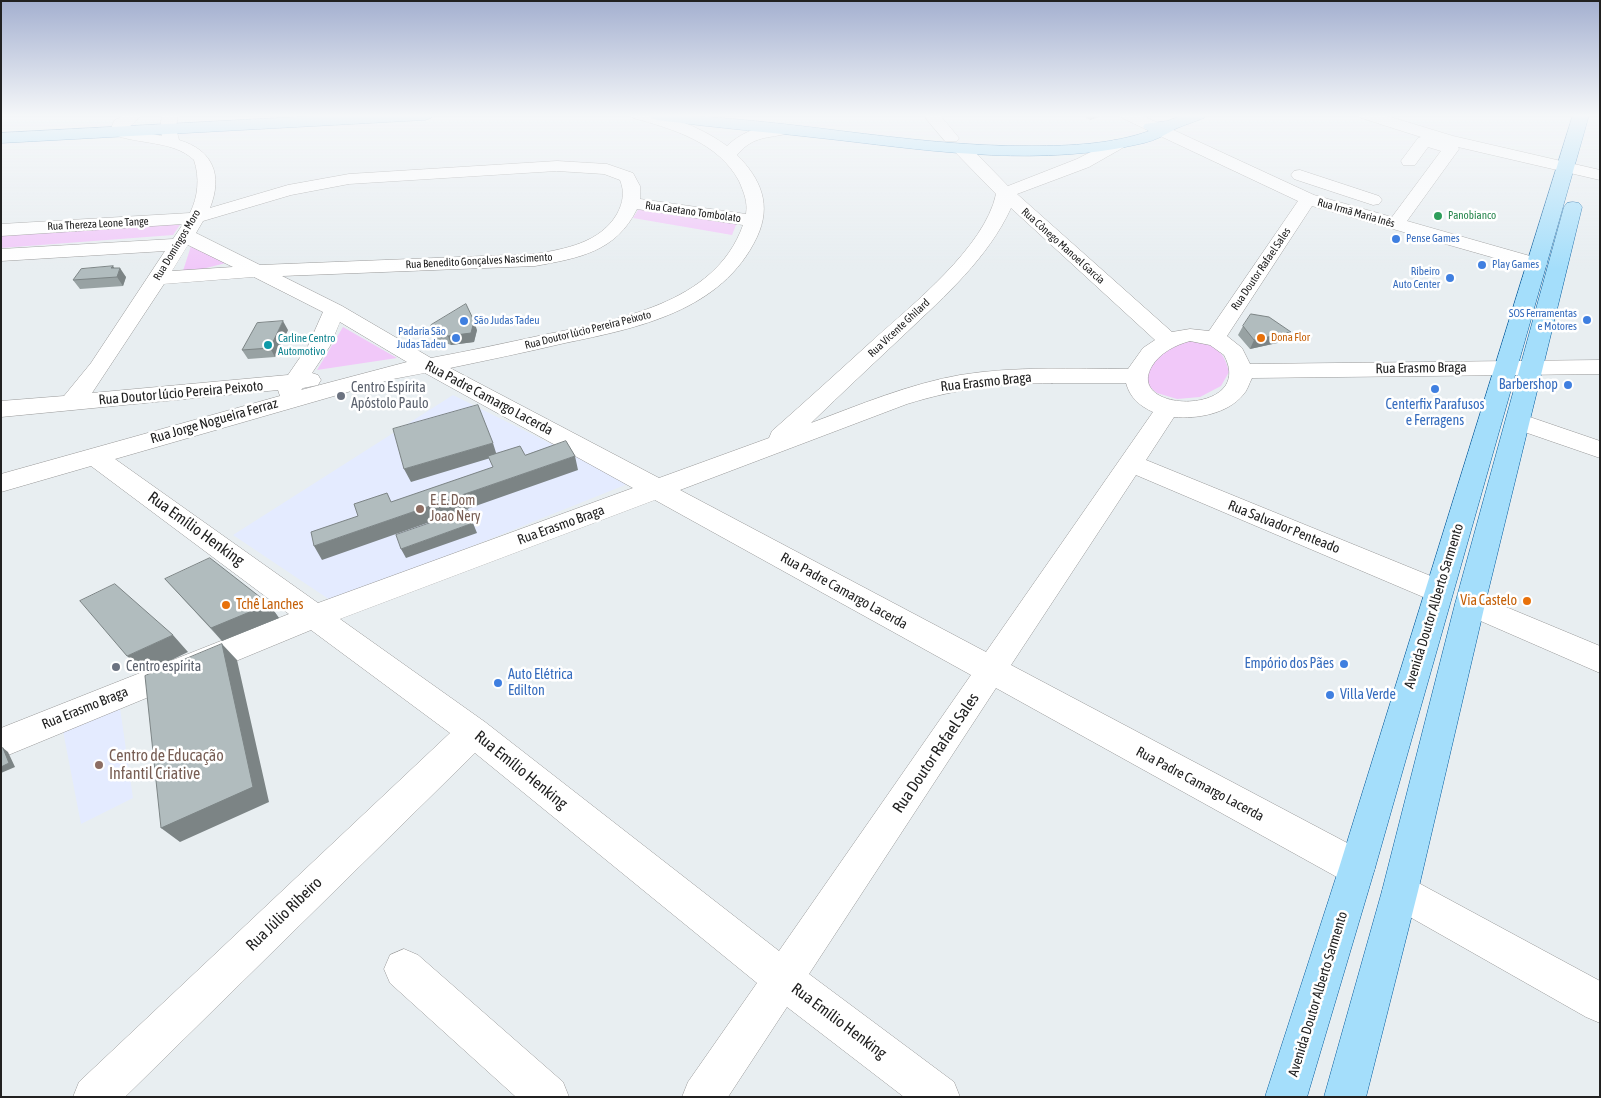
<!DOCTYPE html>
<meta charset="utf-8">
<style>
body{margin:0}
#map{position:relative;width:1601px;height:1098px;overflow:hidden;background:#e8eef1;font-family:"Asap Condensed",sans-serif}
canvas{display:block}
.frame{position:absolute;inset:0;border:2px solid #212121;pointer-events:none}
</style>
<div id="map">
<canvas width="1601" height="1098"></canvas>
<div class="frame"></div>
</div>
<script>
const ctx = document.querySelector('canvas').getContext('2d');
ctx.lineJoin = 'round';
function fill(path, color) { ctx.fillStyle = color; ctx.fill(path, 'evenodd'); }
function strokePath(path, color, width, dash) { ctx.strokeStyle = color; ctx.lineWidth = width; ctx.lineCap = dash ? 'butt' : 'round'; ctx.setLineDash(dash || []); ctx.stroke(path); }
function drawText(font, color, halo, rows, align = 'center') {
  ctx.font = font + ' "Asap Condensed",sans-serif'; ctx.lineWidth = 5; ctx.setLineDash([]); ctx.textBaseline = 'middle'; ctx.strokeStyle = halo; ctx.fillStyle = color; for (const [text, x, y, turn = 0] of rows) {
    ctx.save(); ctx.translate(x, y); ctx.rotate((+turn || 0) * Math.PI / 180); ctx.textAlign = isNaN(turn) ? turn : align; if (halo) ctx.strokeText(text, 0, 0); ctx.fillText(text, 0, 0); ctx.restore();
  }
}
fill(new Path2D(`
 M453 395 630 483 333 602 233 535Z
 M120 708 133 798 81 824 63 731Z`), '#e4ebff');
fill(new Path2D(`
 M641 205 738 220 732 235 633 218Z
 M184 219 173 235 1 248V231Z
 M191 246 226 263 182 274Z
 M343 327 397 358 317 370Z
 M1189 341C1212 344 1223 347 1229 372L1221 386 1200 397 1177 399 1157 393 1147 385 1146 373 1156 354Z`), '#f1c8f9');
const minor = new Path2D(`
 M123 115H142L127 129 162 136 160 128 162 115H178L176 128 179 140C213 150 223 175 210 208L288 185 349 174 557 161 607 164 633 173 640 186V199L746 214C748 202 744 193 739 181 718 142 673 129 633 118L631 115C640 115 650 114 659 116 683 120 708 132 727 146 742 131 769 121 790 127L792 130 790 133C767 139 754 135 737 155 761 179 772 205 757 237 722 311 638 328 565 343 527 352 488 360 450 368L659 478 769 438 772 431C806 401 839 371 872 341 912 305 985 247 996 194L956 153 954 149 956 145H968L1008 186 1077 159 1114 140H1126L1128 143 1126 146 1089 167 1017 194 1172 332 1190 329 1209 331 1298 201 1122 118 1120 115H1141L1314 195 1392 217 1441 151 1428 147 1415 165H1403L1401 161 1418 138 1421 137 1361 118 1359 115H1384L1453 136 1600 170V180L1458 147 1459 149 1407 221 1544 260 1547 264 1544 268 1537 270 1312 206 1227 336 1242 348 1250 364 1600 360V374L1252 378C1249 384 1247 391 1243 395 1227 414 1197 419 1174 417L1146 460 1448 583 1452 591 1448 599 1438 602 1428 599 1136 475 1011 665 1370 855 1375 868 1370 881 1357 886 1344 881 996 688 809 974 954 1082 960 1097H904L787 1007 728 1097H682L688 1082 757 983 475 753 125 1097H73L79 1082 450 733 311 630 1 758V728L289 614 91 466 1 492V474L280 396 278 390 1 417V401L64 396 91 363 165 251 1 261V249L173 239 183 224 1 236V224L190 213C198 197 200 178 194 160 173 140 139 145 112 134L110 131 114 121ZM557 171 604 174 620 180C625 192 623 203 617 214 600 243 565 249 535 254L260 265 196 233 203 221 291 195 349 184ZM1011 208 1155 340 1143 348 1128 369C1073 369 1015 366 960 375 909 384 859 405 811 423 842 393 874 363 906 333 945 296 988 258 1011 208ZM637 209 743 225C715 305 615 320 543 335 506 343 469 351 431 358L342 306 282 276 535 266C579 258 616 252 637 209ZM188 245 233 267 172 271ZM254 277 323 312 308 346 288 375 92 393 164 284ZM340 322 407 362 301 390 303 388 318 385 321 380 318 375 312 373 330 346ZM1190 341 1210 345 1224 355C1257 416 1123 414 1152 366 1160 353 1175 345 1190 341ZM425 373 633 488 318 603 115 459 393 379ZM1052 383H1126C1130 398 1140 406 1153 412L986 652 680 490 907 404C959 388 998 384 1052 383ZM655 500 971 675 779 951 485 722 340 619Z
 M923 115H940L959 138 957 141H945Z
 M1300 170 1379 196 1382 200 1379 204 1373 205 1294 179 1291 175 1294 171Z
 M1518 413 1600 441V458L1510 427 1506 421 1510 415Z
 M1470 592 1600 646V673L1460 612 1455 604 1460 596Z
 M1400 873 1600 981V1023L1586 1017 1387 904 1382 891 1387 878Z
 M404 949 418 955 563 1082 569 1097H516L390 983 384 969 390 955Z`);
const major = new Path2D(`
 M333 115H433L431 118 425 120 1 143V133Z
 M649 115C777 115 904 147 1032 146 1070 146 1113 144 1149 131L1143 127 1145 124 1167 121 1183 115H1206L1204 118C1194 122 1184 125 1175 129 1165 135 1156 140 1144 143 1043 167 940 152 838 140 778 133 717 128 657 120L651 118Z
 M1573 115H1589L1375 868 1307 1097H1265L1339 868Z
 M1573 202 1579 203 1582 207 1485 604 1418 891 1366 1097H1324L1382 891 1455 604 1564 207 1567 203Z`);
strokePath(minor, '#989898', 1);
strokePath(major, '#025a9d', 1);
fill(minor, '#fff');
fill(major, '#a4defb');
fill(new Path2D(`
 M1081 115H1104L1090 120Z
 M113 266 114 268 126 277 123 286 80 289 73 280Z
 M1243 326 1286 341 1250 349 1238 335Z
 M430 328 477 330 474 342 451 345 437 340 433 337Z
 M288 330 275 357 248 359 242 350Z
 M165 579 269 604 279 618 222 641Z`), '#98a2a3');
fill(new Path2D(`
 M1092 115H1104L1090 120 1091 116Z
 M113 266 118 274 120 268 126 277 123 286 111 268Z
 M283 321 288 330 275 357 270 348Z
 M474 321 477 330 474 342 451 345 448 336Z
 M1291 332 1286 341 1250 349 1254 340Z
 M493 443 497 456 411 482 404 469Z
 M575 456 578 470 322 560 314 546Z
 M473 523 477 533 406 558 401 549Z
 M269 604 279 618 222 641 211 628Z
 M173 635 188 652 145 673 127 656Z
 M222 644 237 660 269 802 180 842 161 828Z
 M3 748 8 752 15 767 1 773Z`), '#7c8485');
const building = new Path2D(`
 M113 266 111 268H120L117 277 73 280 81 269Z
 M466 304 474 321 471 333 448 336 434 331 430 328 431 325Z
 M1251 314 1269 317 1291 332 1254 340 1243 326Z
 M283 321 270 348 242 350 257 323Z
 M478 405 493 443 404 469 393 429Z
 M566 441 575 456 314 546 311 532 358 516 354 504 387 493 391 502 493 467 488 456 520 446 525 455Z
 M468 510 473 523 401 549 396 535Z
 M210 558 269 604 211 628 165 579Z
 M115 584 173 635 127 656 80 601Z
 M222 644 253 787 161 828 145 676Z
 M3 748 9 763 1 767V749Z`);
fill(building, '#b1bcbe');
strokePath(building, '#7c8485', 1);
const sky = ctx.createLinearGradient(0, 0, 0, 269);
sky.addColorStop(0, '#a4b0d0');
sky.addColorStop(0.43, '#f5f7f9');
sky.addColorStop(1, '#f5f7f900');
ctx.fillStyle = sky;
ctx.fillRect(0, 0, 1601, 269);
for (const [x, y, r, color] of [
 [1438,216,5,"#2e9e5b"],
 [1396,239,5,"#3f7fe0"],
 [1482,265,5,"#3f7fe0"],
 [1450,278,5,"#3f7fe0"],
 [1587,320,5,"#3f7fe0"],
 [464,321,5,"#3f7fe0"],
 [456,338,5,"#3f7fe0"],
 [1261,338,5,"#e8710a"],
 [268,345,5,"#0f9aa8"],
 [1568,385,5,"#3f7fe0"],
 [1435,389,5,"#3f7fe0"],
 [341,396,5,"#6b7280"],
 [420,509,5,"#8d6e63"],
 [1527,601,5,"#e8710a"],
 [226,605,5,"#e8710a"],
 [1344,664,5,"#3f7fe0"],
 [116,667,5,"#6b7280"],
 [498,683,5,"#3f7fe0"],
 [1330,695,5,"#3f7fe0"],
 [99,765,5,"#8d6e63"]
]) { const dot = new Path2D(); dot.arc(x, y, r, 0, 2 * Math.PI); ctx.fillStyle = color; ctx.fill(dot); strokePath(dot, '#fff', 2); }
drawText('11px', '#212121', '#fff', [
 ["Rua Caetano Tombolato",693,212,8],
 ["Rua Irmã Maria Inês",1356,213,16],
 ["Rua Thereza Leone Tange",98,224,-3],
 ["Rua Domingos Moro",177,245,-59],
 ["Rua Cônego Manoel Garcia",1063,246,42],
 ["Rua Benedito Gonçalves Nascimento",479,261,-3],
 ["Rua Doutor Rafael Sales",1261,269,-56],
 ["Rua Vicente Ghilard",899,328,-43],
 ["Rua Doutor lúcio Pereira Peixoto",588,330,-14]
]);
drawText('11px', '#27864d', '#fff', [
 ["Panobianco",1448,216]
], 'left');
drawText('11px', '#366cbe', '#fff', [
 ["Pense Games",1406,239],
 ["Play Games",1492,265],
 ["Ribeiro",1440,272,"right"],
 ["Auto Center",1440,285,"right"],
 ["SOS Ferramentas",1577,314,"right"],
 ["e Motores",1577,327,"right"],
 ["São Judas Tadeu",474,321],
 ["Padaria São",446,332,"right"],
 ["Judas Tadeu",446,345,"right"]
], 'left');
drawText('11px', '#c56008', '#fff', [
 ["Dona Flor",1271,338]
], 'left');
drawText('11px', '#0d838f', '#fff', [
 ["Carline Centro",278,339],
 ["Automotivo",278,352]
], 'left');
drawText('14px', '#212121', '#fff', [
 ["Rua Erasmo Braga",1421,368,-1],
 ["Rua Erasmo Braga",986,382,-6],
 ["Rua Doutor lúcio Pereira Peixoto",181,393,-5],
 ["Rua Padre Camargo Lacerda",489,398,28],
 ["Rua Jorge Nogueira Ferraz",214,421,-16],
 ["Rua Erasmo Braga",561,525,-20],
 ["Rua Salvador Penteado",1284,527,22],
 ["Rua Padre Camargo Lacerda",844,591,29],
 ["Avenida Doutor Alberto Sarmento",1434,606,-73],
 ["Rua Erasmo Braga",85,708,-22],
 ["Rua Padre Camargo Lacerda",1200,784,28],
 ["Avenida Doutor Alberto Sarmento",1318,994,-73]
]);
drawText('14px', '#366cbe', '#fff', [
 ["Barbershop",1558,385],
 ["Centerfix Parafusos",1435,405,"center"],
 ["e Ferragens",1435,421,"center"],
 ["Empório dos Pães",1334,664],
 ["Auto Elétrica",508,675,"left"],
 ["Edilton",508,691,"left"],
 ["Villa Verde",1340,695,"left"]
], 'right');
drawText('14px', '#5b616d', '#fff', [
 ["Centro Espírita",351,388],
 ["Apóstolo Paulo",351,404],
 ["Centro espírita",126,667]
], 'left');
drawText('14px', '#785e54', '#fff', [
 ["E. E. Dom",430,501],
 ["Joao Nery",430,517]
], 'left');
drawText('14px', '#c56008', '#fff', [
 ["Via Castelo",1517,601],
 ["Tchê Lanches",236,605,"left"]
], 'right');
drawText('16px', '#212121', '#fff', [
 ["Rua Emílio Henking",196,529,36],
 ["Rua Doutor Rafael Sales",936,753,-56],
 ["Rua Emílio Henking",521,770,39],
 ["Rua Júlio Ribeiro",284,914,-44],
 ["Rua Emílio Henking",839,1021,37]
]);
drawText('16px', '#785e54', '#fff', [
 ["Centro de Educação",109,756],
 ["Infantil Criative",109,774]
], 'left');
</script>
